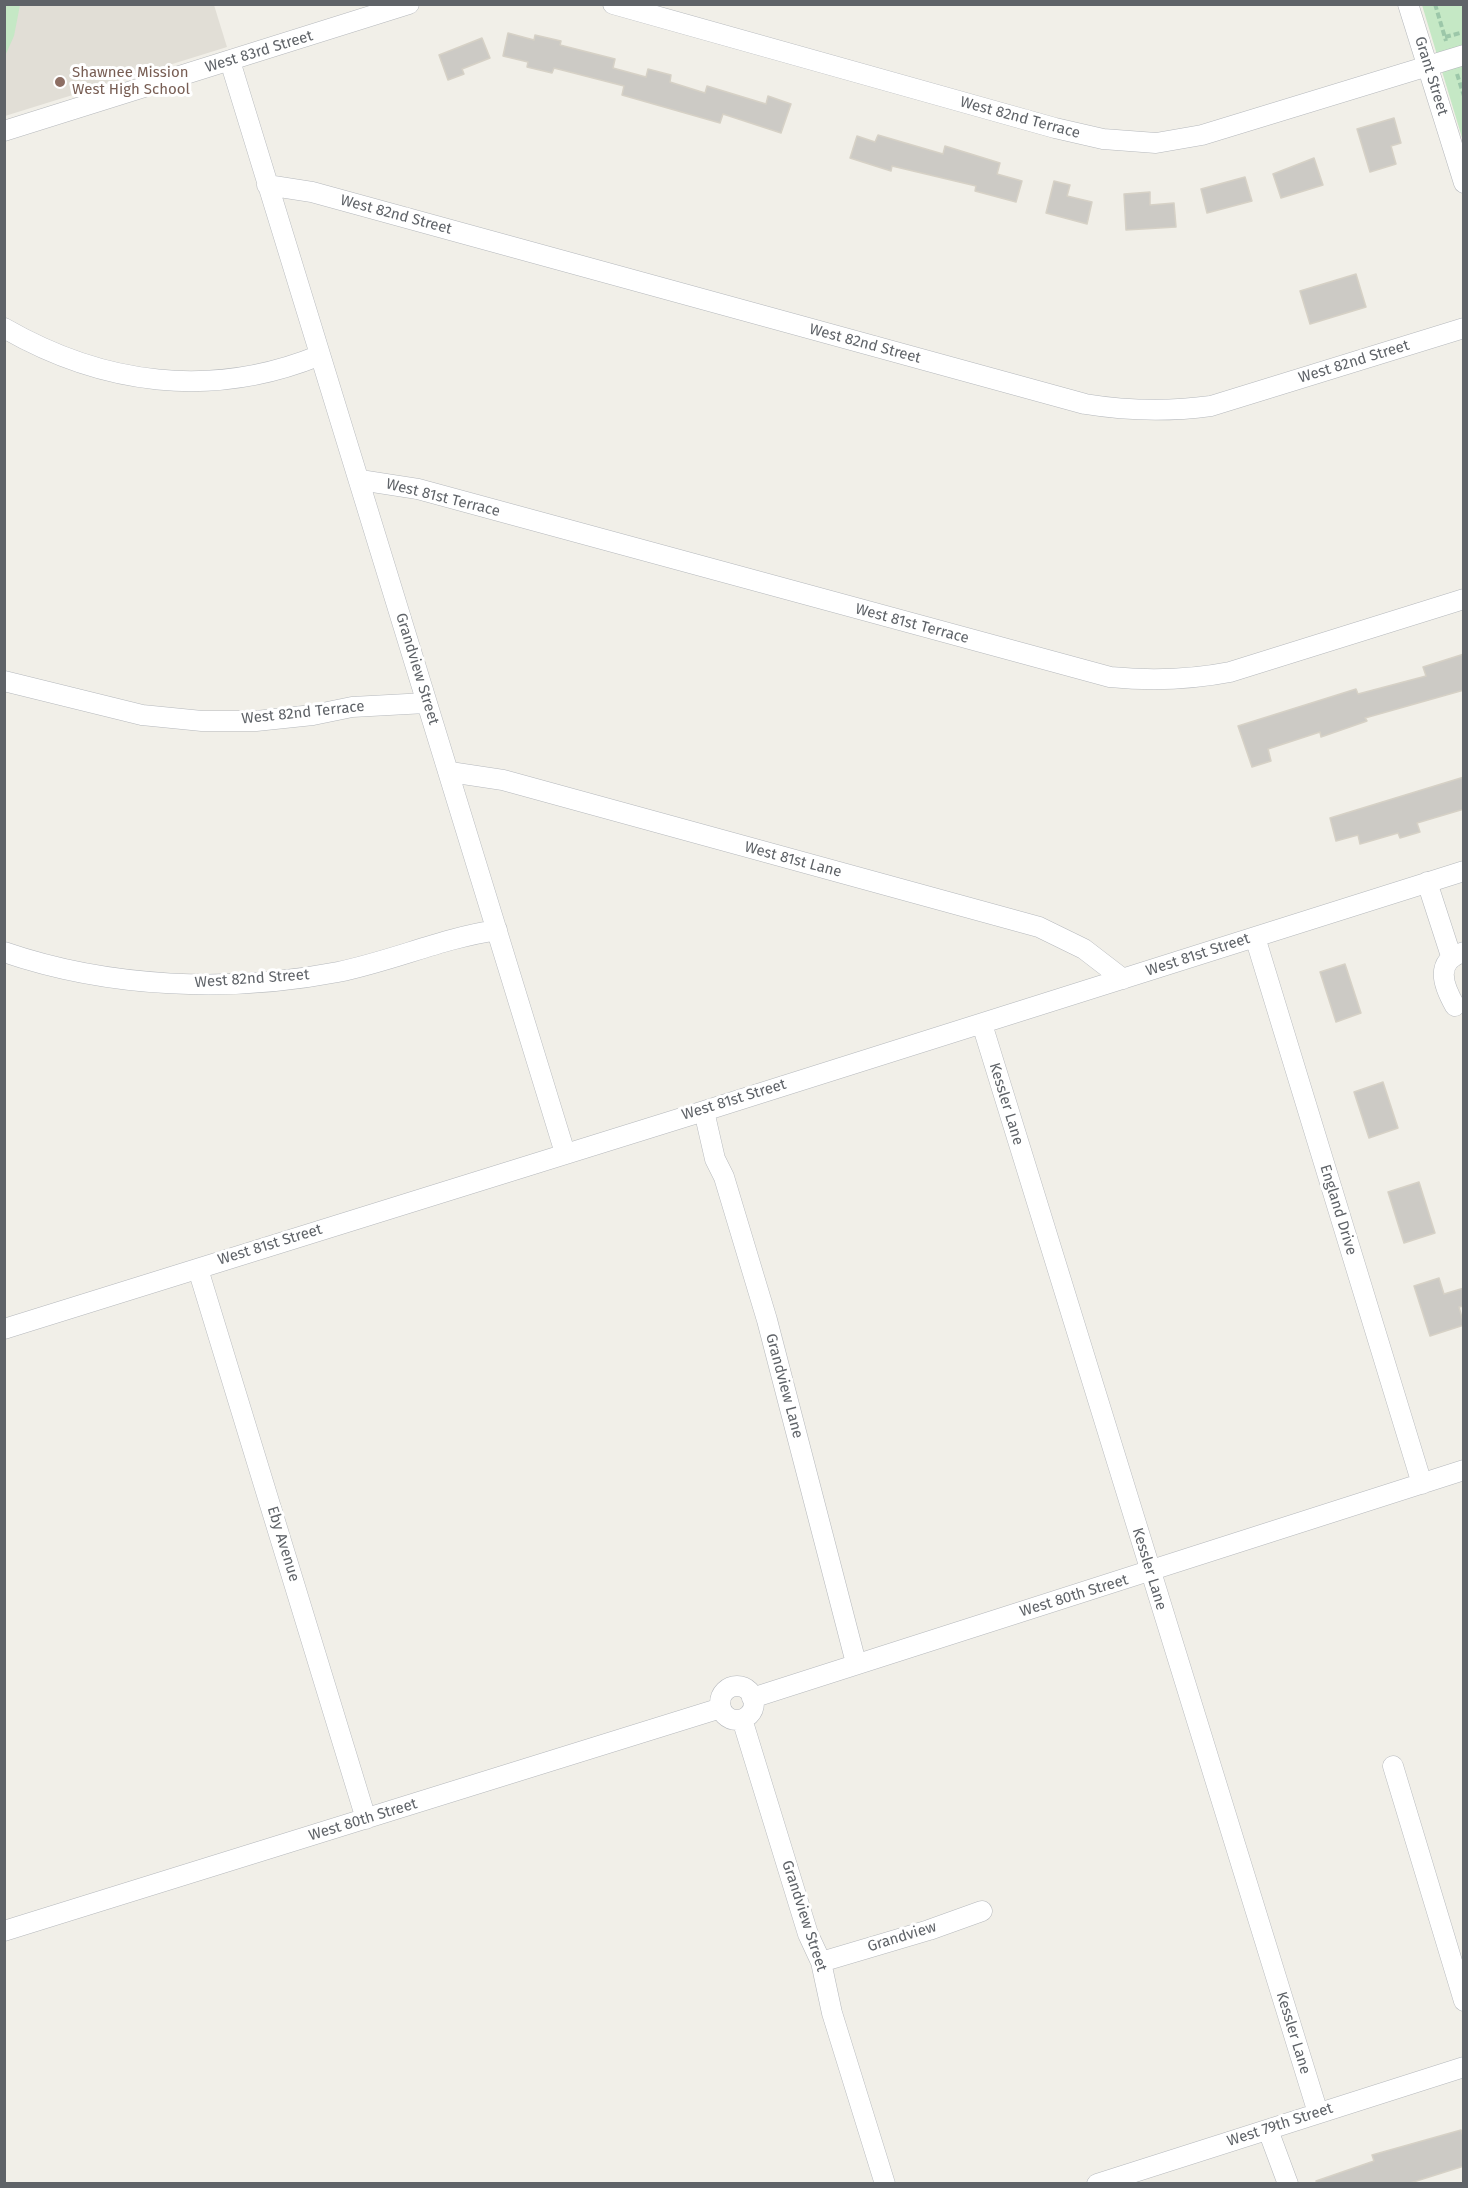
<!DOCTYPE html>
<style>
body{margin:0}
#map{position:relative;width:1468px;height:2188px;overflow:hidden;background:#f1efe8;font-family:"Fira Sans",sans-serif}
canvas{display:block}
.frame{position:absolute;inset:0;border:6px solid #5f6368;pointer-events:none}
</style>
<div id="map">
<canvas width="1468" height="2188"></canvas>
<div class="frame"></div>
</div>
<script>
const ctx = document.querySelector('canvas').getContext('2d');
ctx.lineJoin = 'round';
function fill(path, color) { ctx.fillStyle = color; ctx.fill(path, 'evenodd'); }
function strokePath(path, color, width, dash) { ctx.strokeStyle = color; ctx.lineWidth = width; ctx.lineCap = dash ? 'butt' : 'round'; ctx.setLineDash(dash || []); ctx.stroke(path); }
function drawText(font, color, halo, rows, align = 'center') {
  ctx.font = font + ' "Fira Sans",sans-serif'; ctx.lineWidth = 6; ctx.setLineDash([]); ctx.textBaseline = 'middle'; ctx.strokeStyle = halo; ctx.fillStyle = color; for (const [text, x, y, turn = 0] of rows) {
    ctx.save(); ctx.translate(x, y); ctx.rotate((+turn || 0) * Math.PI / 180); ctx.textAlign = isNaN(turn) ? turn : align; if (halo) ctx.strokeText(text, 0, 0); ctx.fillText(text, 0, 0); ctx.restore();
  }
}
fill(new Path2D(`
 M5 5H214L227 47 5 116Z`), '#e1ded6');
fill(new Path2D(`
 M5 4 20 5 14 36 5 56Z
 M1422 5H1463V141Z`), '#c5e8c5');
const building = new Path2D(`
 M508 33 534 40 535 35 561 41 560 45 615 59 613 68 646 77 648 69 671 75 670 82 705 93 707 86 766 104 768 96 791 104 781 133 723 114 720 123 622 95 624 86 554 68 552 73 527 67 528 62 503 56Z
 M482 38 490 58 462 69 464 74 448 80 439 55Z
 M1394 118 1401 143 1391 146 1396 164 1370 172 1357 129Z
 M878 135 943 154 945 146 1000 163 997 174 1022 181 1016 202 975 191 976 186 892 166 891 171 850 158 857 136 875 142Z
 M1314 158 1323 185 1281 198 1273 174Z
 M1245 177 1252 201 1207 213 1201 189Z
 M1054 181 1070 185 1067 196 1092 202 1087 224 1046 213Z
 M1150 192V205L1174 203 1176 227 1126 230 1124 194Z
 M1356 274 1366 307 1310 324 1300 291Z
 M1464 654V690L1365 718 1367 721 1321 737 1320 732 1268 749 1271 761 1252 767 1238 726 1356 689 1358 694 1426 676 1423 667Z
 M1464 777V809L1417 823 1420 832 1400 838 1398 833 1360 844 1358 835 1336 841 1330 818Z
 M1345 964 1361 1013 1336 1022 1320 972Z
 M1383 1082 1398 1128 1369 1138 1354 1092Z
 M1419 1182 1435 1233 1404 1243 1388 1192Z
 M1439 1278 1444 1294 1464 1288V1306L1459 1307 1464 1325 1430 1336 1414 1286Z
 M1461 2130 1464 2139V2166L1407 2184H1317L1316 2181 1374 2161 1372 2155Z`);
fill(building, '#cccac5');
strokePath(building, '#d6d1c6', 1.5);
const minor = new Path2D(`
 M613 4 1055 128 1103 139 1156 143 1202 135 1464 55
 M1408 4 1464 183
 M230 61 565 1153
 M4 131 409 4
 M267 185 312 192 1085 404C1128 411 1167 412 1211 406L1464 328
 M4 328C103 385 211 399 318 356
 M360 480 418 489 1110 677C1151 681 1189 680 1230 672L1464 599
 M4 681 142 715 202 721H256L313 715 352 707 426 703
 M450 772 503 780 1039 927 1084 949 1123 979
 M1427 882 1451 956
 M1255 937 1422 1484
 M4 952C109 988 230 993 338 972 392 961 443 938 497 930
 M1455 1006C1443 985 1434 961 1464 952
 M982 1024 1318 2113
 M704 1111 715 1159 724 1177 767 1320 856 1663
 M198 1269 366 1819
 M4 1329 704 1111 1464 871
 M720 1703a17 17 0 1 1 34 0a17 17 0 1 1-34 0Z
 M752 1698 1464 1470
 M742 1719 808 1934 821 1962 832 2013 885 2184
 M1393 1766 1464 2001
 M4 1931 721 1708
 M821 1962 929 1930 982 1911
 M1268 2130 1288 2184
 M1097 2184 1464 2067`);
strokePath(minor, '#b5b8bc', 21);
strokePath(new Path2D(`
 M1435 4 1446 41
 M1445 37 1464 32
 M1457 74 1464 96`), '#9cc7a9', 4, [6, 3]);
strokePath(minor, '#fff', 20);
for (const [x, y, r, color] of [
 [60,82,6,"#8d6e63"]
]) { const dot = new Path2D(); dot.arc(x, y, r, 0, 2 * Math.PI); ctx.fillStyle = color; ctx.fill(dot); strokePath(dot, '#fff', 2); }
drawText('15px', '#5f6368', '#fff', [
 ["West 83rd Street",259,52,-17],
 ["Grant Street",1431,76,73],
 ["West 82nd Terrace",1020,118,15],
 ["West 82nd Street",396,215,15],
 ["West 82nd Street",865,344,15],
 ["West 82nd Street",1354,362,-17],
 ["West 81st Terrace",443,498,14],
 ["West 81st Terrace",912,624,15],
 ["Grandview Street",417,669,73],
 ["West 82nd Terrace",303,713,-6],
 ["West 81st Lane",793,860,15],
 ["West 81st Street",1198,955,-18],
 ["West 82nd Street",252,979,-4],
 ["West 81st Street",734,1100,-17],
 ["Kessler Lane",1006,1104,73],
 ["England Drive",1338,1210,73],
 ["West 81st Street",270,1245,-17],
 ["Grandview Lane",784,1386,75],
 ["Eby Avenue",283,1544,73],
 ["Kessler Lane",1149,1569,73],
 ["West 80th Street",1074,1596,-17],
 ["West 80th Street",363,1820,-17],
 ["Grandview Street",804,1916,72],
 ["Grandview",902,1937,-17],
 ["Kessler Lane",1293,2033,73],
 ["West 79th Street",1280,2125,-18]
]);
drawText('15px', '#785e54', '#fff', [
 ["Shawnee Mission",72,73],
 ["West High School",72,90]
], 'left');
</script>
